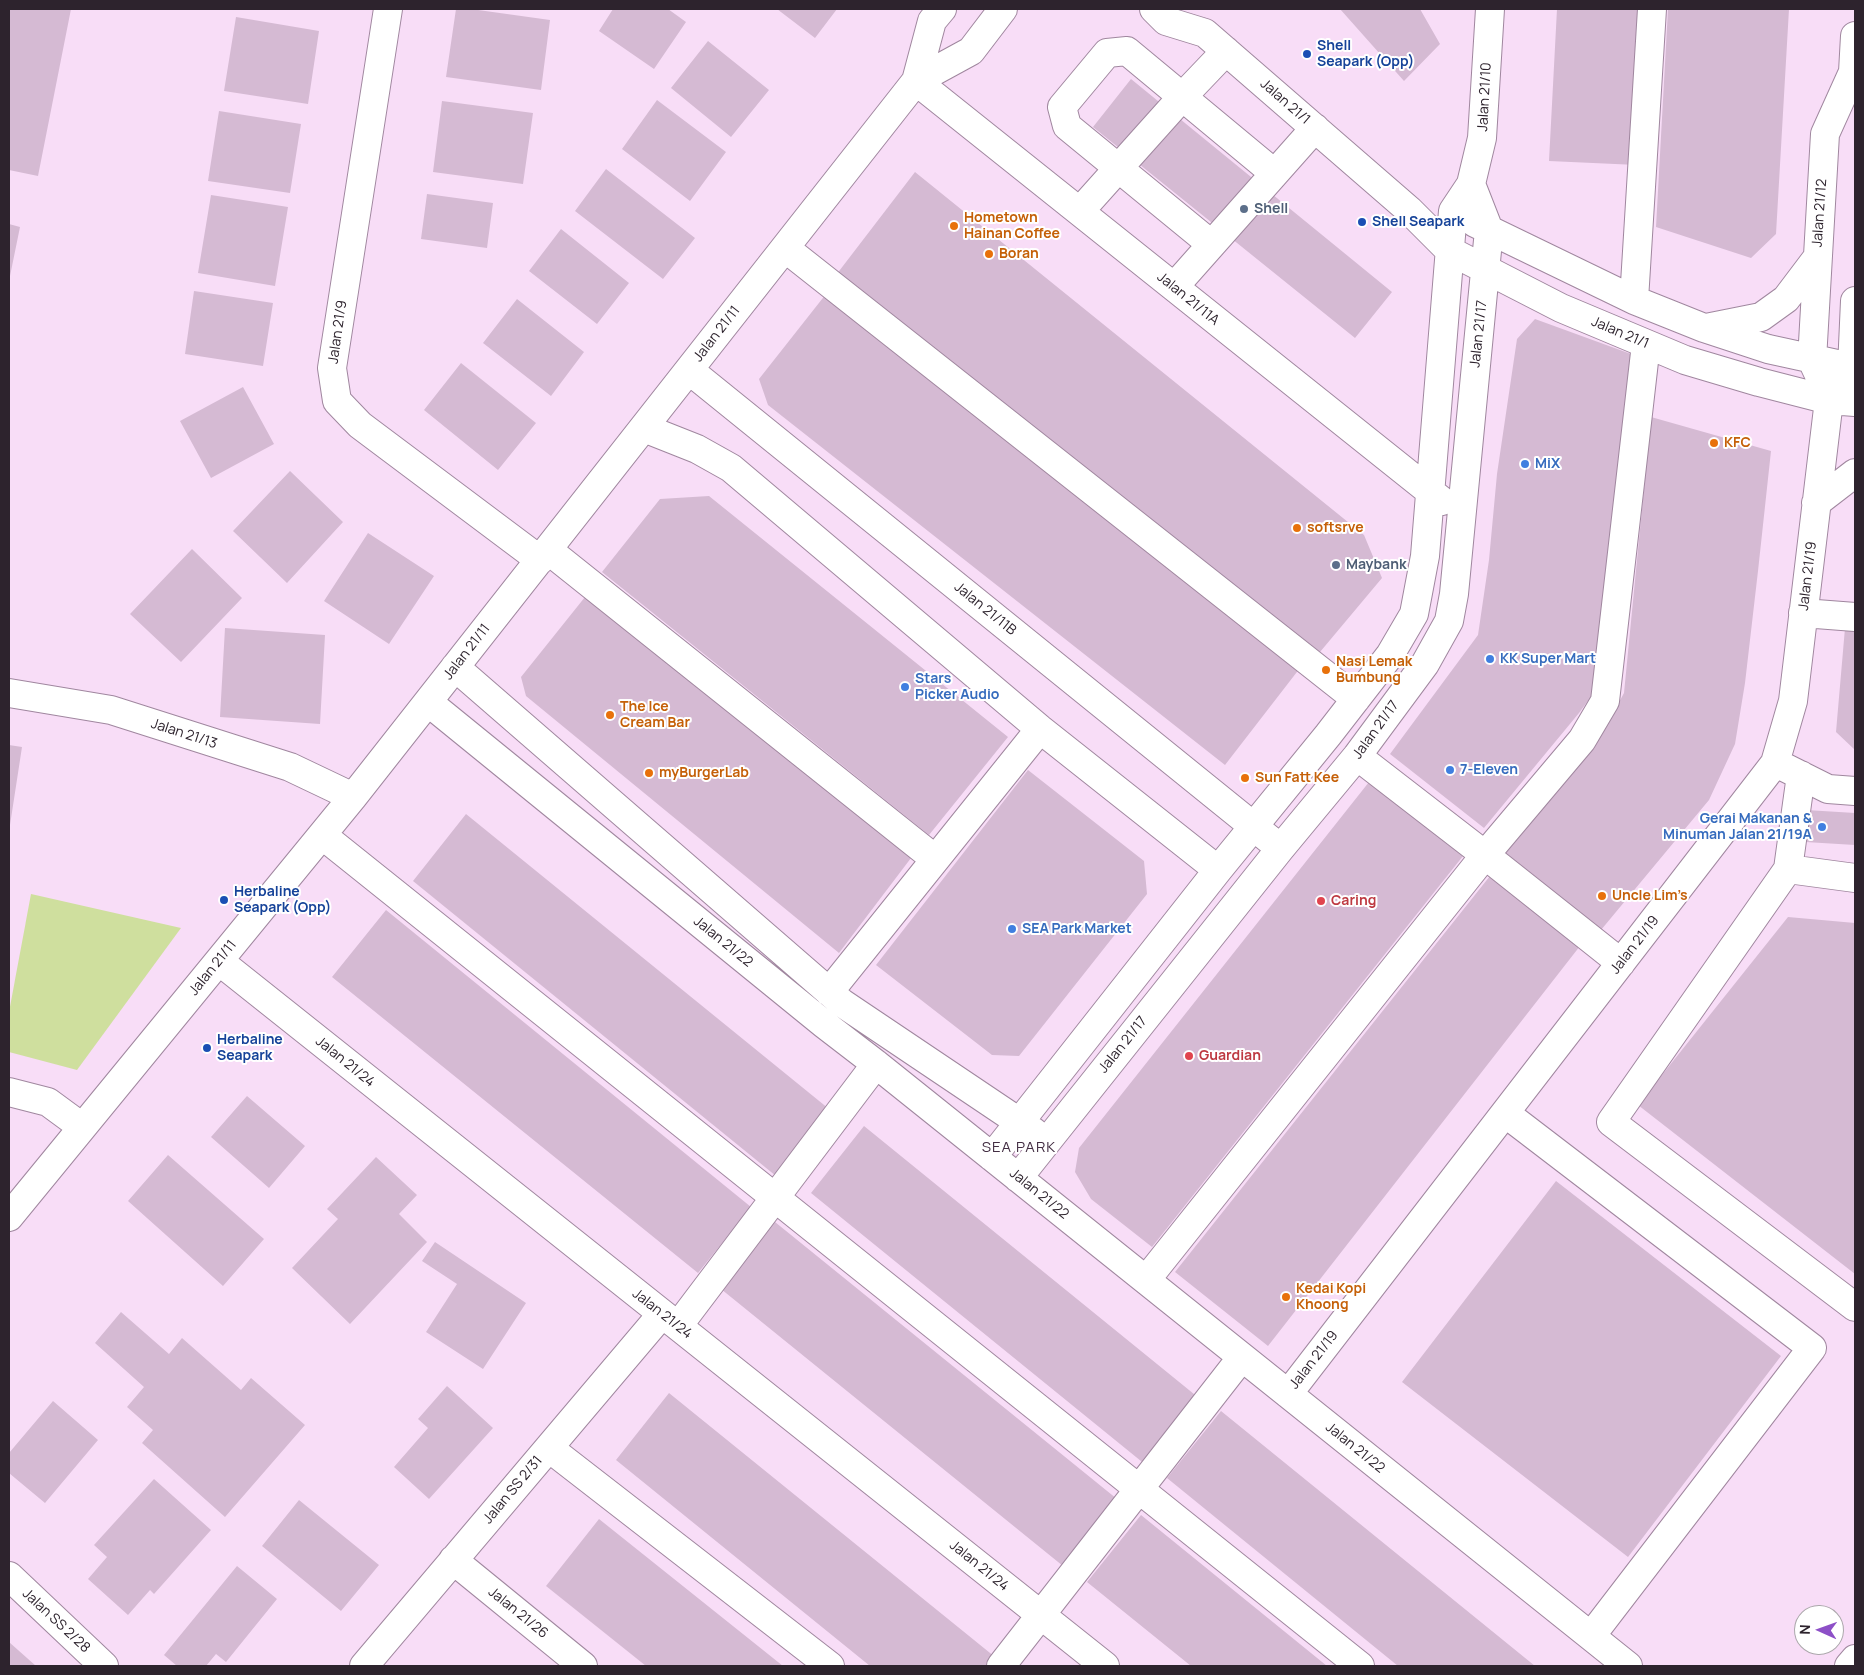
<!DOCTYPE html>
<meta charset="utf-8">
<style>
body{margin:0}
#map{position:relative;width:1864px;height:1675px;overflow:hidden;background:#f8ddf7;font-family:Manrope,sans-serif}
canvas{display:block}
.frame{position:absolute;inset:0;border:10px solid #2d232d;pointer-events:none}
.north{position:absolute;left:1794px;top:1605px;width:50px;height:50px;box-sizing:border-box;background:#fff;border:1px solid #aba7ab;border-radius:50%;rotate:272deg;font-size:14px;font-weight:700;line-height:20px;text-align:center;color:#2d232d}
.north::after{content:'';display:block;margin:auto;width:18px;height:22px;background:#8d50c7;clip-path:polygon(50% 0,100% 100%,50% 72%,0 100%)}
</style>
<div id="map">
<canvas width="1864" height="1675"></canvas>
<div class="frame"></div>
<div class="north">N</div>
</div>
<script>
const ctx = document.querySelector('canvas').getContext('2d');
ctx.lineJoin = 'round';
function fill(path, color) { ctx.fillStyle = color; ctx.fill(path, 'evenodd'); }
function strokePath(path, color, width, dash) { ctx.strokeStyle = color; ctx.lineWidth = width; ctx.lineCap = dash ? 'butt' : 'round'; ctx.setLineDash(dash || []); ctx.stroke(path); }
function drawText(font, color, halo, rows, align = 'center') {
  ctx.font = font + ' Manrope,sans-serif'; ctx.lineWidth = 4; ctx.setLineDash([]); ctx.textBaseline = 'middle'; ctx.strokeStyle = halo; ctx.fillStyle = color; for (const [text, x, y, turn = 0] of rows) {
    ctx.save(); ctx.translate(x, y); ctx.rotate((+turn || 0) * Math.PI / 180); ctx.textAlign = isNaN(turn) ? turn : align; if (halo) ctx.strokeText(text, 0, 0); ctx.fillText(text, 0, 0); ctx.restore();
  }
}
fill(new Path2D(`
 M31 894 181 928 77 1070 9 1052V1012Z`), '#cfdf9e');
fill(new Path2D(`
 M9 9H71L38 176 9 170Z
 M456 9H471L550 20 541 90 446 77Z
 M613 9H668L686 22 654 69 599 31Z
 M777 9H837L815 38Z
 M1340 9H1420L1440 44 1404 81Z
 M1557 9H1645L1637 165 1549 161Z
 M1668 9H1789L1776 234 1751 258 1656 227Z
 M236 17 319 31 308 104 224 91Z
 M708 41 769 90 731 137 671 88Z
 M1131 79 1392 292 1355 338 1093 127Z
 M657 100 726 152 690 201 622 149Z
 M442 101 533 113 523 184 433 172Z
 M219 111 301 124 290 193 208 181Z
 M606 169 695 238 663 279 575 211Z
 M915 172 1364 535 1382 578 1320 652 833 279Z
 M427 194 493 203 487 248 421 239Z
 M211 195 288 207 275 286 198 273Z
 M9 224 20 227 10 276H9Z
 M561 229 629 283 597 324 529 271Z
 M194 291 273 303 263 366 185 354Z
 M826 294 1300 668 1225 765 768 405 759 379Z
 M517 299 584 352 551 396 483 343Z
 M1535 319 1631 354 1596 690 1579 713 1484 828 1390 754 1478 635 1489 560 1497 474 1517 339Z
 M461 363 536 423 498 470 424 410Z
 M243 387 274 444 211 478 180 421Z
 M1651 417 1771 451 1758 571 1745 683 1735 744 1709 800 1596 936 1498 854 1611 717 1624 693Z
 M290 471 343 522 287 583 233 531Z
 M709 496 1008 737 929 835 602 572 660 499Z
 M368 533 434 576 389 644 324 601Z
 M192 549 242 598 181 662 130 614Z
 M585 597 911 858 839 953 526 696 521 677Z
 M225 628 325 635 320 724 220 717Z
 M1845 628H1855V750L1836 732Z
 M9 745 22 747 10 825H9Z
 M1028 770 1144 861 1147 894 1019 1056 992 1055 876 965Z
 M1369 782 1463 856 1152 1247 1091 1199 1075 1172 1079 1148Z
 M1790 809 1855 813V845L1789 841Z
 M466 814 829 1109 776 1176 413 881Z
 M1490 876 1580 946 1268 1346 1175 1272Z
 M386 910 751 1207 698 1273 332 977Z
 M1788 917 1855 923V1274L1638 1105Z
 M247 1096 305 1146 269 1188 211 1137Z
 M864 1126 1205 1403 1152 1470 811 1193Z
 M168 1155 264 1239 223 1286 128 1201Z
 M376 1157 417 1195 399 1214 427 1242 350 1324 292 1268 338 1219 327 1209Z
 M1556 1181 1781 1356 1628 1557 1402 1382Z
 M775 1222 1117 1499 1063 1566 721 1289Z
 M435 1242 526 1303 483 1369 426 1332 457 1284 422 1261Z
 M121 1312 169 1354 182 1338 241 1390 251 1378 305 1425 225 1517 142 1443 153 1430 127 1407 144 1387 95 1343Z
 M447 1386 493 1428 429 1499 394 1467 428 1428 418 1419Z
 M669 1393 995 1657 988 1666H870L616 1460Z
 M53 1401 98 1440 45 1503 9 1473V1453Z
 M1221 1411 1535 1666H1398L1167 1478Z
 M154 1479 211 1530 154 1594 150 1590 128 1615 88 1579 107 1557 94 1545Z
 M299 1500 379 1565 341 1611 262 1546Z
 M1141 1515 1327 1666H1191L1087 1582Z
 M599 1519 783 1666H646L546 1586Z
 M237 1566 277 1599 226 1662 216 1654 206 1666H177L164 1655Z
 M9 1642 36 1666H9Z`), '#d5bad3');
const minor = new Path2D(`
 M388 9 332 368 337 401 360 425 540 560
 M1154 9 1166 21 1205 33 1409 210 1450 251 1561 308 1685 360 1759 382 1829 400 1855 402
 M1855 36 1853 72 1855 85
 M916 81 1442 501
 M916 81 932 21 942 9
 M1080 211 1183 96 1226 51
 M1475 223 1634 300 1704 328 1768 349 1855 368
 M1211 244 1067 126 1062 107 1107 53 1127 51 1274 173
 M785 248 1356 699
 M1174 287 1315 128
 M1634 300 1652 9
 M1706 328 1761 317 1786 299 1817 258
 M1852 368 1855 301
 M689 370 1269 839
 M1819 375 1812 360 1825 134 1853 72
 M644 428 697 449 731 468 1040 729 1218 870
 M1816 503 1855 473
 M548 550 935 859
 M1803 613 1855 617
 M455 667 842 1003 1034 1132
 M9 693 111 710 290 767 353 797
 M428 702 824 1024 876 1064 1628 1666
 M1357 756 1485 855 1621 963
 M1786 768 1828 789 1855 791
 M1801 775 1788 869 1611 1122 1855 1307
 M322 835 1360 1666
 M1788 869 1855 878
 M219 961 1105 1666
 M829 992 1040 729
 M9 1092 48 1102 82 1127
 M1505 1113 1812 1348 1591 1636
 M992 1157 1218 870 1328 735 1390 655 1414 614 1425 556 1453 211 1471 184 1482 138 1490 9
 M1018 1178 1280 849 1357 756 1425 664 1449 621 1454 594 1489 230 1471 184
 M9 1217 353 797 916 81 971 51 1003 9
 M1146 1280 1485 855 1582 740 1605 701 1646 344
 M678 1326 876 1064
 M1288 1394 1775 763 1793 701 1829 400 1852 368
 M549 1448 830 1666
 M453 1560 583 1666
 M9 1576 104 1666
 M364 1666 662 1314
 M1001 1666 1242 1357
 M1849 1666 1855 1659`);
strokePath(minor, '#a0879f', 30);
strokePath(minor, '#fff', 28);
for (const [x, y, r, color] of [
 [1307,54,5,"#1a4fb4"],
 [1244,209,5,"#5c6f8a"],
 [1362,222,5,"#1a4fb4"],
 [954,226,5,"#e8710a"],
 [989,254,5,"#e8710a"],
 [1714,443,5,"#e8710a"],
 [1525,464,5,"#3f7fe0"],
 [1297,528,5,"#e8710a"],
 [1336,565,5,"#5c6f8a"],
 [1490,659,5,"#3f7fe0"],
 [1326,670,5,"#e8710a"],
 [905,687,5,"#3f7fe0"],
 [610,715,5,"#e8710a"],
 [1450,770,5,"#3f7fe0"],
 [649,773,5,"#e8710a"],
 [1245,778,5,"#e8710a"],
 [1822,827,5,"#3f7fe0"],
 [1602,896,5,"#e8710a"],
 [224,900,5,"#1a4fb4"],
 [1321,901,5,"#e0444e"],
 [1012,929,5,"#3f7fe0"],
 [207,1048,5,"#1a4fb4"],
 [1189,1056,5,"#e0444e"],
 [1286,1297,5,"#e8710a"]
]) { const dot = new Path2D(); dot.arc(x, y, r, 0, 2 * Math.PI); ctx.fillStyle = color; ctx.fill(dot); strokePath(dot, '#fff', 2); }
drawText('bold 14px', '#164399', '#fff', [
 ["Shell",1317,46],
 ["Seapark (Opp)",1317,62],
 ["Shell Seapark",1372,222],
 ["Herbaline",234,892],
 ["Seapark (Opp)",234,908],
 ["Herbaline",217,1040],
 ["Seapark",217,1056]
], 'left');
drawText('14px', '#2d232d', '#fff', [
 ["Jalan 21/10",1485,97,-87],
 ["Jalan 21/1",1285,102,41],
 ["Jalan 21/12",1820,213,-86],
 ["Jalan 21/11A",1188,299,39],
 ["Jalan 21/9",338,332,-82],
 ["Jalan 21/1",1620,333,23],
 ["Jalan 21/11",717,334,-52],
 ["Jalan 21/17",1479,334,-84],
 ["Jalan 21/19",1808,576,-83],
 ["Jalan 21/11B",985,609,39],
 ["Jalan 21/11",467,652,-52],
 ["Jalan 21/17",1376,730,-54],
 ["Jalan 21/13",184,734,18],
 ["Jalan 21/22",723,942,39],
 ["Jalan 21/19",1635,945,-52],
 ["Jalan 21/11",213,968,-51],
 ["Jalan 21/17",1123,1045,-51],
 ["Jalan 21/24",345,1062,39],
 ["Jalan 21/22",1039,1194,39],
 ["Jalan 21/24",662,1314,38],
 ["Jalan 21/19",1314,1360,-52],
 ["Jalan 21/22",1355,1448,39],
 ["Jalan SS 2/31",513,1490,-50],
 ["Jalan 21/24",979,1566,39],
 ["Jalan 21/26",518,1613,39],
 ["Jalan SS 2/28",56,1621,43]
]);
drawText('bold 14px', '#4e5e75', '#fff', [
 ["Shell",1254,209],
 ["Maybank",1346,565]
], 'left');
drawText('bold 14px', '#c56008', '#fff', [
 ["Hometown",964,218],
 ["Hainan Coffee",964,234],
 ["Boran",999,254],
 ["KFC",1724,443],
 ["softsrve",1307,528],
 ["Nasi Lemak",1336,662],
 ["Bumbung",1336,678],
 ["The Ice",620,707],
 ["Cream Bar",620,723],
 ["myBurgerLab",659,773],
 ["Sun Fatt Kee",1255,778],
 ["Uncle Lim’s",1612,896],
 ["Kedai Kopi",1296,1289],
 ["Khoong",1296,1305]
], 'left');
drawText('bold 14px', '#366cbe', '#fff', [
 ["MiX",1535,464],
 ["KK Super Mart",1500,659],
 ["Stars",915,679],
 ["Picker Audio",915,695],
 ["7-Eleven",1460,770],
 ["Gerai Makanan &",1812,819,"right"],
 ["Minuman Jalan 21/19A",1812,835,"right"],
 ["SEA Park Market",1022,929]
], 'left');
drawText('bold 14px', '#be3a42', '#fff', [
 ["Caring",1331,901],
 ["Guardian",1199,1056]
], 'left');
ctx.letterSpacing = '1px';
drawText('15px', '#432e43', '#fff', [
 ["SEA PARK",1019,1148]
]);
ctx.letterSpacing = '0px';
</script>
